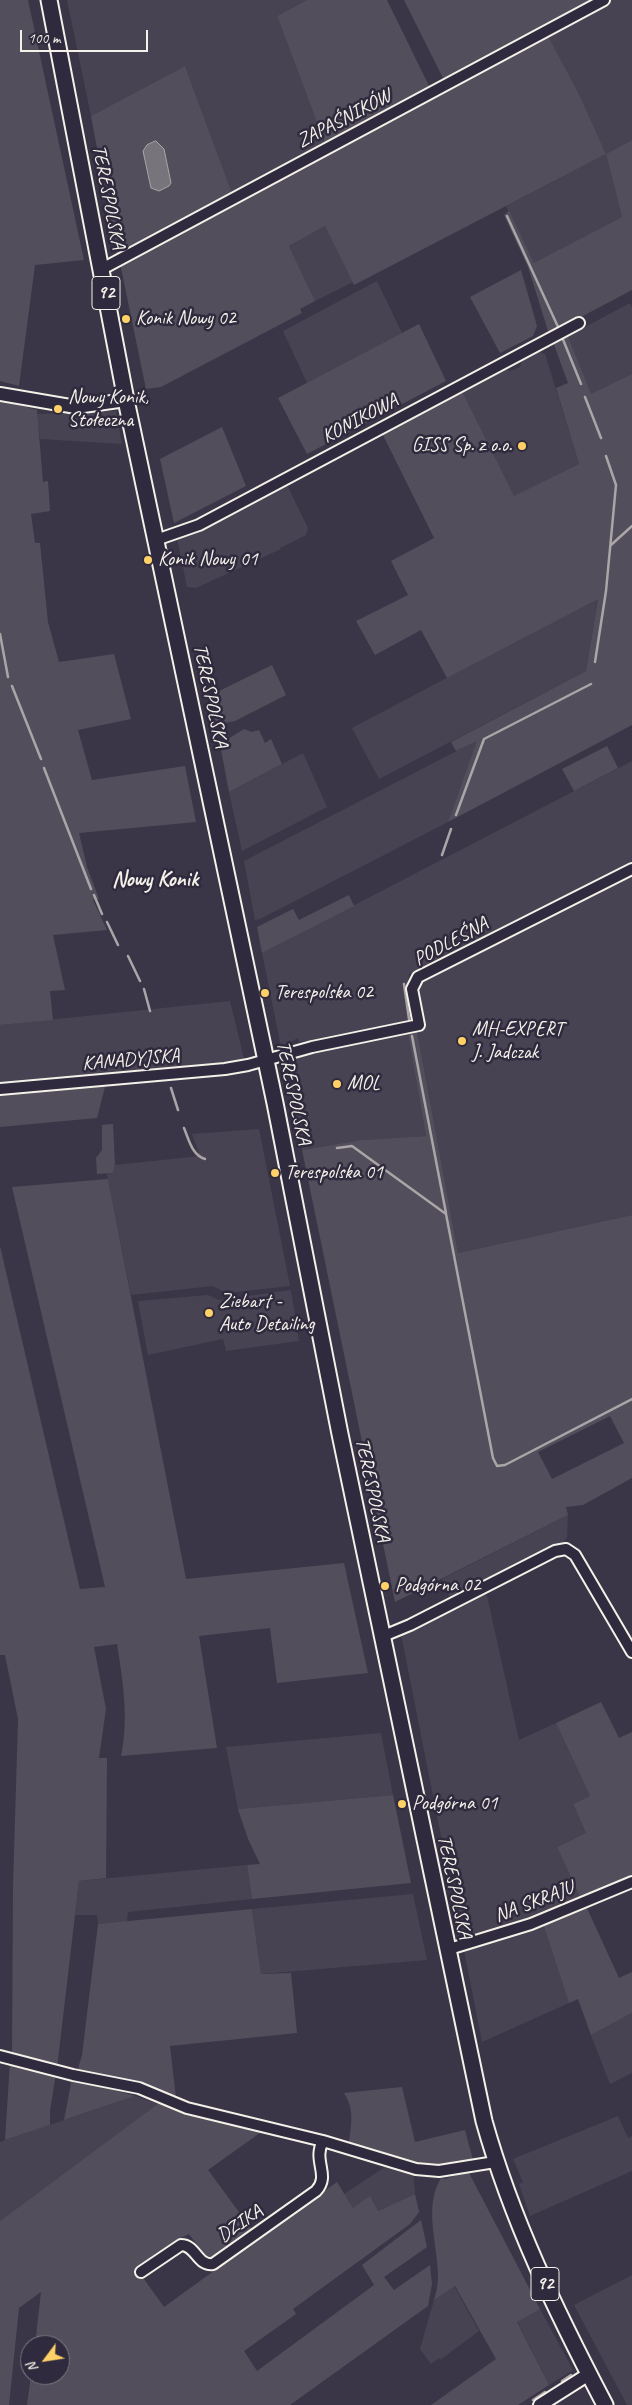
<!DOCTYPE html>
<meta charset="utf-8">
<style>
body{margin:0}
#map{position:relative;width:632px;height:2405px;overflow:hidden;background:#3b3647;font-family:Caveat,sans-serif}
canvas{display:block}
.north{position:absolute;left:20px;top:2335px;width:50px;height:50px;box-sizing:border-box;background:#2f2a3d;border:1px solid #7e7a81;border-radius:50%;rotate:239deg;font-size:14px;font-weight:700;line-height:20px;text-align:center;color:#f4f1e8}
.north::after{content:'';display:block;margin:auto;width:18px;height:22px;background:#ffd166;clip-path:polygon(50% 0,100% 100%,50% 72%,0 100%)}
.scale{position:absolute;left:20px;top:30px;width:128px;height:22px;box-sizing:border-box;border:2px solid #f4f1e8;border-top:0;padding-left:6px;font-size:15px;line-height:18px;white-space:nowrap;color:#f4f1e8;-webkit-text-stroke:4px #2f2a3d;paint-order:stroke}
</style>
<div id="map">
<canvas width="632" height="2405"></canvas>
<div class="north">N</div>
<div class="scale">100 m</div>
</div>
<script>
const ctx = document.querySelector('canvas').getContext('2d');
ctx.lineJoin = 'round';
function fill(path, color) { ctx.fillStyle = color; ctx.fill(path, 'evenodd'); }
function strokePath(path, color, width, dash) { ctx.strokeStyle = color; ctx.lineWidth = width; ctx.lineCap = dash ? 'butt' : 'round'; ctx.setLineDash(dash || []); ctx.stroke(path); }
function drawText(font, color, halo, rows, align = 'center') {
  ctx.font = font + ' Caveat,sans-serif'; ctx.lineWidth = 5; ctx.setLineDash([]); ctx.textBaseline = 'middle'; ctx.strokeStyle = halo; ctx.fillStyle = color; for (const [text, x, y, turn = 0] of rows) {
    ctx.save(); ctx.translate(x, y); ctx.rotate((+turn || 0) * Math.PI / 180); ctx.textAlign = isNaN(turn) ? turn : align; if (halo) ctx.strokeText(text, 0, 0); ctx.fillText(text, 0, 0); ctx.restore();
  }
}
fill(new Path2D(`
 M67 0H307L277 16 325 144 232 193 185 66 91 116Z
 M611 0H632V140L606 154 622 217 534 264 506 206 606 154 578 92 547 34Z
 M325 226 353 282 315 301 289 246Z
 M377 281 402 333 307 383 283 331Z
 M630 303 632 307V374L591 395 568 336Z
 M538 351 545 354 579 464 514 497 462 391 503 369 511 371 520 367 522 359Z
 M116 411 122 444 40 439 37 414Z
 M286 483 308 528 306 535 280 548 281 549 196 588 187 587 177 538Z
 M598 598 586 671 379 779 352 728Z
 M478 740 448 822 260 919 255 920 244 861Z
 M303 753 327 807 242 851 229 792Z
 M632 761V861L409 974 408 982 412 1020 299 1042 298 1038 281 1047 262 953Z
 M632 874V1215L458 1253 417 1031 425 1030 418 995 422 982Z
 M230 1001 245 1063 0 1086V1025Z
 M408 1033 426 1136 361 1140 302 1150 283 1058Z
 M259 1129 290 1286 227 1293 213 1286 131 1295 107 1174 113 1173 115 1165 200 1156 192 1134Z
 M291 1290 299 1341 226 1351 223 1339 148 1355 138 1301 208 1295 219 1300Z
 M568 1515 567 1538 560 1546 451 1600 442 1579Z
 M483 1592 487 1596 519 1740 556 1723 590 1796 573 1804 586 1833 557 1847 580 1897 540 1916 462 1942 401 1634Z
 M381 1733 393 1795 238 1809 226 1747Z
 M247 1865 252 1899 128 1912 127 1922 98 1924 97 1915H75L79 1881Z
 M413 1894 427 1960 261 1974 252 1909Z
 M543 1924 569 2003 482 2042 464 1950Z
 M632 2013V2073L610 2084 591 2035Z
 M135 2096 158 2104 0 2221V2142Z
 M618 2116 628 2138 632 2136V2171L530 2216 519 2184 523 2182 513 2159Z
 M388 2165 413 2172 415 2194 378 2211 353 2208 344 2194Z
 M632 2275V2405H627L574 2305Z
 M454 2286 479 2331 440 2360 439 2358 431 2364 420 2349 434 2300Z
 M540 2309 573 2370 549 2385 517 2321Z`), '#484352');
fill(new Path2D(`
 M0 0H28L84 260 35 265 19 386 0 381Z
 M307 0H387L430 88 325 144 277 16Z
 M404 0H595L444 80Z
 M547 34 578 92 606 154 632 140V290L549 334 528 267 504 215 509 211 534 263 622 217 606 154 354 285 325 226 289 246 315 301 300 309 302 313 161 387 146 389 120 263Z
 M185 66 232 193 117 254 91 116Z
 M521 270 537 326 533 336 500 353 470 297Z
 M419 324 446 381 307 454 278 398Z
 M568 336 591 394 632 374V725L448 822 477 741 456 751 451 742 586 671 598 599 447 678 421 630 375 655 356 621 408 595 391 561 434 538 382 433 462 391 514 496 579 464 556 388 568 383 553 342Z
 M0 400 37 410 43 482 48 481 50 511 31 514 35 543H40L48 622 59 662 114 654 131 719 78 730 92 780 185 766 196 822 79 833 87 867 99 899 93 900 107 930 53 935 65 990 50 991 53 1020 0 1025Z
 M222 427 246 486 174 523 160 459Z
 M272 665 286 695 235 721 216 725 209 696Z
 M244 729 252 732 259 730 265 743 271 739 282 764 229 792 220 744Z
 M607 746 618 768 574 791 562 769Z
 M349 895 354 906 262 953 257 927 293 909 299 920Z
 M417 1031 458 1253 632 1215V1478L583 1505 566 1507 568 1515 395 1602 302 1150 361 1140 426 1136 408 1033ZM610 1416 624 1443 552 1479 538 1452Z
 M106 1083 97 1118 0 1127V1094Z
 M113 1124 115 1165 113 1173 97 1174 96 1158 102 1150V1125Z
 M108 1179 186 1579 344 1563 368 1673 277 1683 270 1628 199 1636 217 1748 121 1756C129 1718 123 1682 117 1644L94 1647 106 1709 99 1758H107L106 1878 79 1881 57 2068 12 2056 13 1887 18 1719 5 1655H0V1246L80 1589 105 1587 12 1187Z
 M601 1702 619 1738 632 1732V1876L580 1897 557 1847 586 1833 573 1804 590 1796 556 1723Z
 M393 1795 411 1883 252 1899 247 1865 260 1864 248 1839 238 1809Z
 M586 1906 619 1978 632 1972V2013L591 2035 578 1999 569 2003 543 1924Z
 M252 1909 261 1974 291 1973 297 2033 170 2046 176 2098 77 2072 82 2055 98 1924Z
 M10 2061 56 2073 50 2111V2125L5 2140Z
 M72 2078 135 2096 64 2120Z
 M402 2087 415 2142 465 2130 473 2160 432 2167 349 2143C351 2124 355 2110 344 2093Z
 M163 2100 195 2116 264 2130 208 2170 253 2231 212 2259 207 2258 189 2234 176 2240 136 2268 164 2307 337 2182 353 2208 370 2196 378 2211 415 2194 419 2212 410 2224 293 2309 296 2314 244 2351 257 2371 374 2285 362 2265 421 2220 427 2247 384 2277 394 2290 430 2265 432 2284 428 2306 290 2405H27L31 2375H60V2345H35L41 2292 19 2308 9 2405H0V2221Z
 M468 2171 540 2309 517 2322 549 2385 518 2405H431L496 2359 455 2286 434 2300C436 2293 438 2285 438 2277 438 2245 423 2207 441 2178L445 2179Z`), '#534e5c');
const water = new Path2D(`
 M156 141 164 149 171 183 169 186 159 191 151 188 143 151 147 145Z`);
fill(water, '#78747b');
strokePath(water, '#aaa6a7', 1);
strokePath(new Path2D(`
 M507 216 559 329
 M562 337 581 384
 M585 397 601 438
 M611 545 632 526
 M0 634 8 677
 M595 662 606 591 616 485 606 456
 M12 686 41 759
 M44 768 91 889
 M456 815 484 739 591 684
 M442 855 451 829
 M94 895 102 914
 M107 922 118 945
 M128 956 140 981
 M404 984 409 1019
 M144 989 150 1011
 M412 1036 446 1213
 M171 1088 178 1110
 M184 1128C189 1140 192 1155 205 1159
 M337 1148 352 1146 446 1214 493 1458 497 1466 505 1465 632 1399
 M562 2381 571 2375
 M533 2400 545 2392`), '#aaa6a7', 2.5);
const minor = new Path2D(`
 M102 269 604 0
 M156 540 199 525 579 323
 M0 1089 225 1069 248 1065 312 1047 419 1025 412 989 418 977 632 869
 M381 1637 410 1625 555 1551 566 1549 575 1555 632 1652
 M446 1950 531 1924 632 1882
 M0 2056 73 2075 139 2088 187 2108 323 2141 416 2169 439 2171 495 2162
 M141 2272 181 2245C196 2245 197 2266 213 2264L316 2191C331 2175 312 2161 323 2141`);
const tertiary = new Path2D(`
 M0 394 76 407 126 400
 M540 2405 589 2374`);
const primary = new Path2D(`
 M49 0 126 400 275 1103 340 1434 484 2121C512 2221 557 2313 605 2405`);
strokePath(minor, '#f4f1e8', 14);
strokePath(tertiary, '#f4f1e8', 16);
strokePath(primary, '#f4f1e8', 19);
strokePath(minor, '#2f2a3d', 10);
strokePath(tertiary, '#2f2a3d', 12);
strokePath(primary, '#2f2a3d', 15);
for (const [x, y, r, color] of [
 [126,319,5,"#ffd166"],
 [58,409,5,"#ffd166"],
 [522,446,5,"#ffd166"],
 [148,560,5,"#ffd166"],
 [265,993,5,"#ffd166"],
 [462,1041,5,"#ffd166"],
 [337,1084,5,"#ffd166"],
 [275,1173,5,"#ffd166"],
 [209,1313,5,"#ffd166"],
 [385,1586,5,"#ffd166"],
 [402,1804,5,"#ffd166"]
]) { const dot = new Path2D(); dot.arc(x, y, r, 0, 2 * Math.PI); ctx.fillStyle = color; ctx.fill(dot); strokePath(dot, '#2f2a3d', 2); }
for (const [x, y, w] of [
 [106,293,28],
 [545,2284,28]
]) { const box = new Path2D(); box.roundRect(x - w / 2, y - 16.5, w, 33, 4); ctx.fillStyle = '#2f2a3d'; ctx.fill(box); strokePath(box, '#f4f1e8', 1); }
drawText('bold 19px', '#f4f1e8', null, [
 ["92",106,293],
 ["92",545,2284]
]);
drawText('20px', '#f4f1e8', '#2f2a3d', [
 ["ZAPAŚNIKÓW",344,119,-28],
 ["TERESPOLSKA",108,197,79],
 ["KONIKOWA",360,419,-28],
 ["TERESPOLSKA",210,696,78],
 ["PODLEŚNA",451,942,-28],
 ["KANADYJSKA",131,1060,-5],
 ["TERESPOLSKA",293,1093,78],
 ["TERESPOLSKA",372,1490,78],
 ["TERESPOLSKA",454,1887,78],
 ["NA SKRAJU",534,1902,-21],
 ["DZIKA",240,2224,-35]
]);
drawText('20px', '#f4f1e8', '#2f2a3d', [
 ["Konik Nowy 02",136,319],
 ["Nowy Konik,",68,398],
 ["Stołeczna",68,421],
 ["GISS Sp. z o.o.",512,446,"right"],
 ["Konik Nowy 01",158,560],
 ["Terespolska 02",275,993],
 ["MH-EXPERT",472,1030],
 ["J. Jadczak",472,1053],
 ["MOL",347,1084],
 ["Terespolska 01",285,1173],
 ["Ziebart -",219,1302],
 ["Auto Detailing",219,1325],
 ["Podgórna 02",395,1586],
 ["Podgórna 01",412,1804]
], 'left');
drawText('bold 22px', '#f4f1e8', '#2f2a3d', [
 ["Nowy Konik",155,880]
]);
</script>
